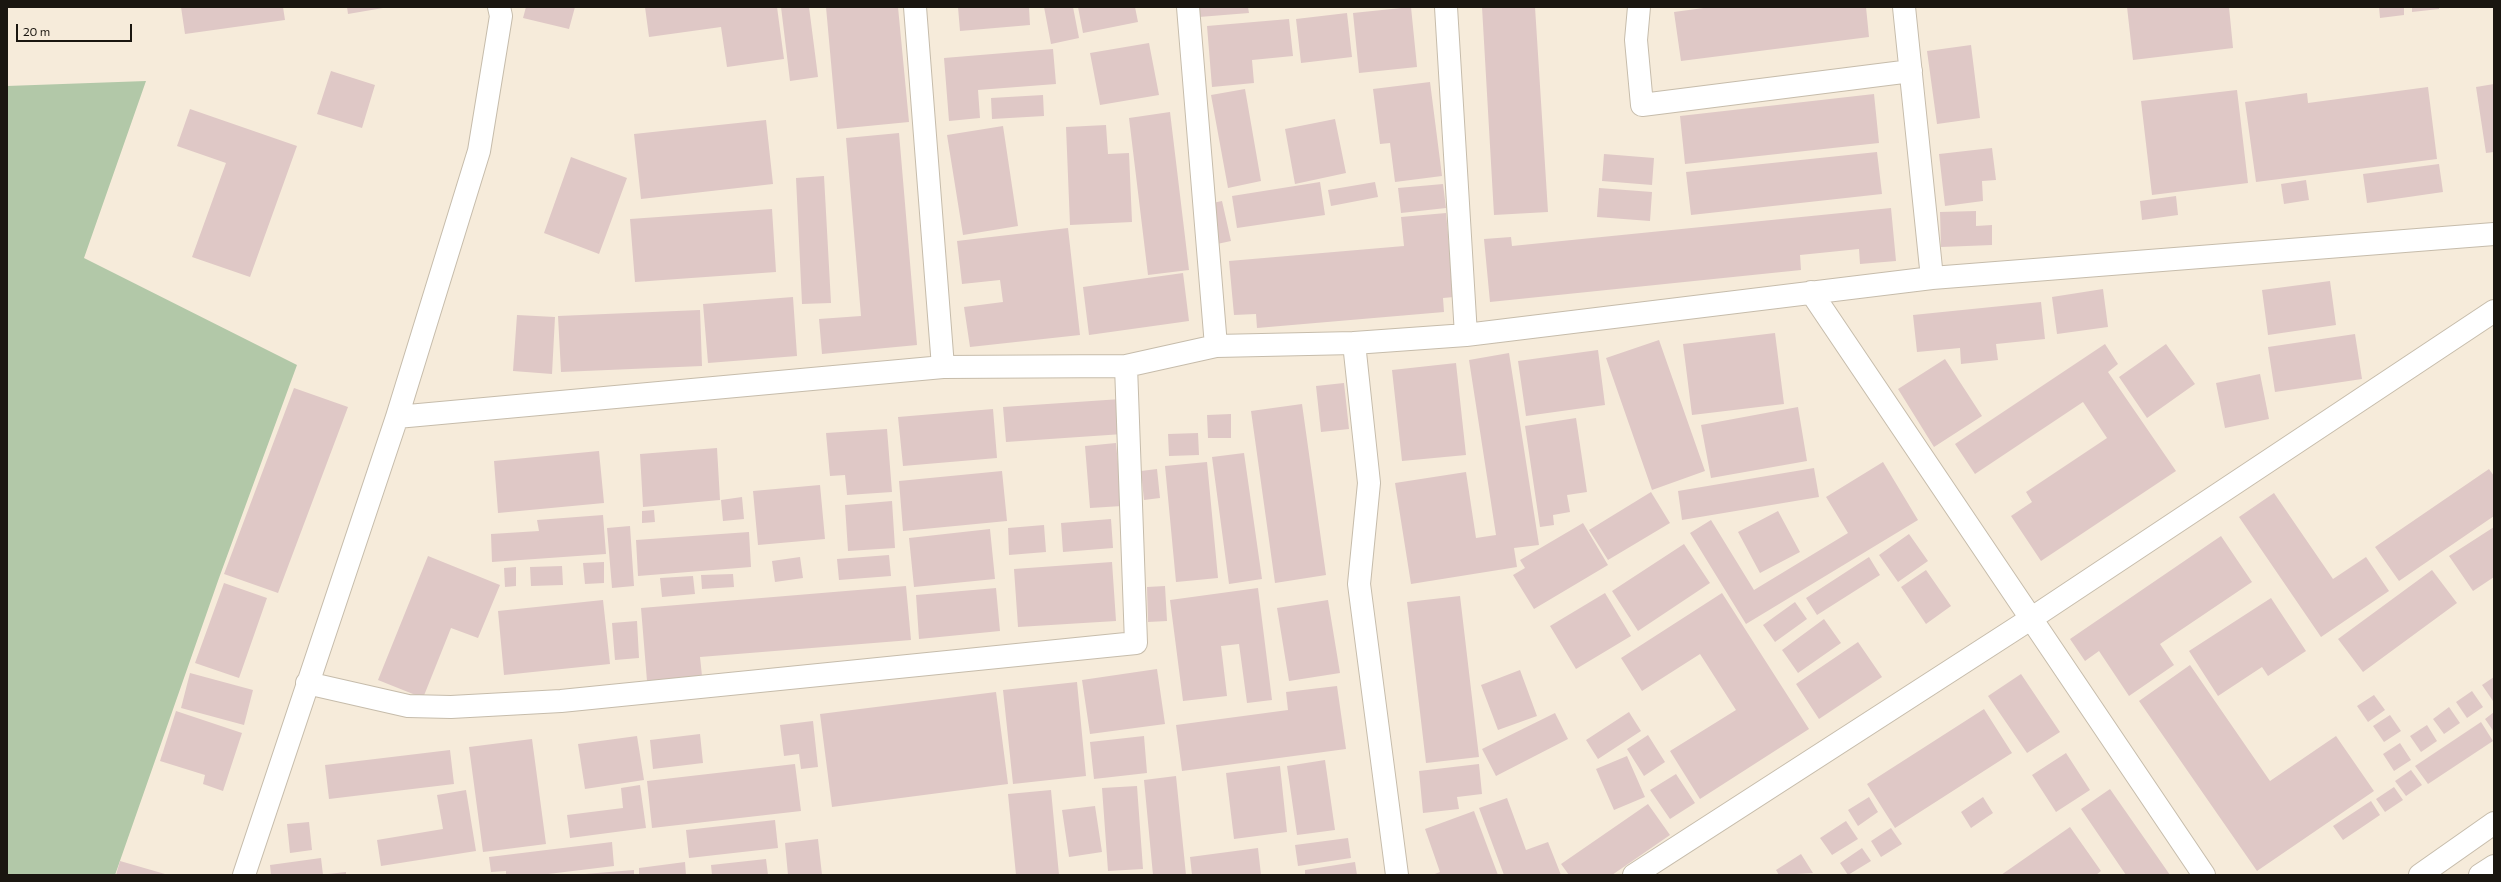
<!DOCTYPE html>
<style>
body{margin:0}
#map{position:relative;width:2501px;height:882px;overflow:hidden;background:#f6ebda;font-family:Commissioner,sans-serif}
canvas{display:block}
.frame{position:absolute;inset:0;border:8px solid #1a1610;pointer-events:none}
.scale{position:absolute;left:16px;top:24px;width:116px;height:18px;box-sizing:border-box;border:2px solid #1a1610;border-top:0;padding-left:5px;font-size:12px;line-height:14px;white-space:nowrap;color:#1a1610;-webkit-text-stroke:3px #f6ebda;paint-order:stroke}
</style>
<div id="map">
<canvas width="2501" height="882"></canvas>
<div class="frame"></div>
<div class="scale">20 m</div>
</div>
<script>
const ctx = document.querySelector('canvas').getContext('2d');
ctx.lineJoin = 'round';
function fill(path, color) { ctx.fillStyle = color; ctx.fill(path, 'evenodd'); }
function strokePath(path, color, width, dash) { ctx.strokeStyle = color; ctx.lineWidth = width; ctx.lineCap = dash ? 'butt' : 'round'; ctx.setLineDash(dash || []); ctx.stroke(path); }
fill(new Path2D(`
 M146 81 84 258 297 365 219 578 115 875H7V86Z`), '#b2c8a8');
fill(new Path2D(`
 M181 7H283L285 20 185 34Z
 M347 7H383V8L348 14Z
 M526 7H575L569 29 523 18Z
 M645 7H777L784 59 727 67 721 27 649 37Z
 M781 7H809L818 77 790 81Z
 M826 7H898L909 122 837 129Z
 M958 7H1029L1030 25 960 31Z
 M1044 7H1073L1079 38 1051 44Z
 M1078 7H1135L1138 22 1083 33Z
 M1198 7H1248L1249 13 1199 17Z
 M1411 7 1417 67 1359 73 1353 13Z
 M1482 7H1535L1548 212 1494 215Z
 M1711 7H1866L1869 37 1681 61 1674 12Z
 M2127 7H2229L2233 48 2133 60Z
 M2379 7H2404V15L2380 18Z
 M2412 7H2439V9L2412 12Z
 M1347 13 1352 57 1301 63 1296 19Z
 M1289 19 1293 56 1252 60 1254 83 1212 87 1207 26Z
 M1149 43 1159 95 1100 105 1090 53Z
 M1971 45 1980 118 1937 124 1927 51Z
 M1053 49 1056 84 978 90 980 118 949 121 944 58Z
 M331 71 375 85 362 128 317 114Z
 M1430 82 1442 176 1395 182 1390 143 1380 144 1373 89Z
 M2494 84V152L2486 153 2476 87Z
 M2428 87 2437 159 2256 182 2245 102 2307 93 2308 103Z
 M1245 89 1261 181 1228 188 1211 95Z
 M2237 90 2248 183 2152 195 2141 101Z
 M1874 94 1879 143 1685 164 1680 116Z
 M1043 95 1044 116 992 119 991 98Z
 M190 109 297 146 250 277 192 257 226 163 177 146Z
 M1170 112 1189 270 1148 275 1129 118Z
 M1335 119 1346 173 1295 184 1285 129Z
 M766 120 773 184 641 199 634 134Z
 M1106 125 1108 154 1129 153 1132 222 1070 225 1066 127Z
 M1003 126 1018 226 963 235 947 135Z
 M899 133 917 345 822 354 819 319 861 316 846 138Z
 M1992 148 1996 180 1982 181 1983 201 1945 206 1939 154Z
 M1877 152 1882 194 1691 215 1686 172Z
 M1604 154 1654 158 1652 185 1602 181Z
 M571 157 627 178 599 254 544 233Z
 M2439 164 2443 192 2367 203 2363 174Z
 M824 176 831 303 802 304 796 178Z
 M2306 180 2309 200 2284 204 2281 184Z
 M1320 182 1325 215 1237 228 1232 196Z
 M1375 182 1378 197 1331 206 1328 190Z
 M1443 184 1446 208 1401 213 1398 188Z
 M1599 188 1652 192 1650 221 1597 217Z
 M2176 196 2178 215 2142 220 2140 201Z
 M1222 201 1231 241 1217 244 1208 204Z
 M1891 208 1896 261 1860 264 1859 249 1800 255 1801 270 1490 302 1484 239 1511 237 1512 246Z
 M772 209 776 272 635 282 630 219Z
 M1976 211V226L1992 225V245L1941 247 1940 212Z
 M1446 213 1454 297 1443 298 1444 312 1257 328 1256 314 1234 315 1229 261 1404 246 1401 217Z
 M1068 228 1080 335 970 347 964 307 1003 302 1000 280 962 284 957 241Z
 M1183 273 1189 321 1089 335 1083 287Z
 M2330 281 2336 325 2268 335 2262 290Z
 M2103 289 2108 327 2057 334 2052 297Z
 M793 297 797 356 708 363 703 304Z
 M2041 302 2045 339 1996 344 1998 360 1961 364 1960 348 1917 352 1913 315Z
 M700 310 702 366 561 372 558 316Z
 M517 315 555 317 552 374 513 371Z
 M1775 333 1784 404 1692 415 1683 344Z
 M2355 334 2362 379 2275 392 2268 347Z
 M1659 340 1705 471 1652 490 1606 358Z
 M2105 344 2118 364 2108 372 2176 471 2041 561 2011 516 2032 502 2026 492 2107 438 2083 402 1975 474 1955 444Z
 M2166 344 2195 384 2147 418 2119 377Z
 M1598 350 1605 405 1526 416 1518 361Z
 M1509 353 1539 545 1514 548 1517 567 1411 584 1395 483 1466 472 1476 538 1496 535 1469 360Z
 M1945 359 1982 416 1934 447 1898 389Z
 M1456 363 1466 455 1402 461 1392 370Z
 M2260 374 2269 419 2225 428 2216 383Z
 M1344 383 1349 429 1321 432 1316 386Z
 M294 388 348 407 278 593 224 574Z
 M1121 399 1123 434 1006 442 1003 407Z
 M1302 404 1326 575 1275 583 1251 411Z
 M1798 407 1807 461 1711 478 1701 425Z
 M993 409 997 458 903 466 898 417Z
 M1231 414V438H1208L1207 415Z
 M1576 418 1587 492 1567 495 1570 512 1553 515 1554 525 1540 527 1525 426Z
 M887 429 892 492 847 495 845 475 830 476 826 433Z
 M1198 433 1199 455 1169 456 1168 434Z
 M1116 443 1122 506 1090 508 1085 446Z
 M717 448 720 500 643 507 640 454Z
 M599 451 604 503 498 513 494 461Z
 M1244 453 1262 579 1229 584 1212 457Z
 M1207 462 1218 578 1176 582 1165 466Z
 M1883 462 1918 520 1746 624 1690 533 1711 520 1754 590 1848 533 1826 497Z
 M1814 468 1819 497 1682 520 1678 491Z
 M1157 469 1160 498 1144 500 1141 471Z
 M2489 469 2494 476V516L2399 581 2375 547Z
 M1002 471 1007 521 903 531 899 481Z
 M820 485 825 539 758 545 753 491Z
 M1651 492 1670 523 1608 560 1589 530Z
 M2274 493 2333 579 2366 557 2389 591 2321 637 2239 517Z
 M742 497 744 519 723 521 721 500Z
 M892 501 895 548 848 551 845 505Z
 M654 510 655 522 642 523V511Z
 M1778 511 1800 552 1760 573 1738 532Z
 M603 515 606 554 492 562 491 534 539 531 537 520Z
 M1111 519 1113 548 1063 552 1061 523Z
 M1583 523 1608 565 1534 609 1513 575 1525 568 1520 560Z
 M1044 525 1046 552 1009 555 1008 528Z
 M630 526 634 586 612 588 607 528Z
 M2494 527V577L2473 591 2449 556Z
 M990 529 995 579 914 587 909 538Z
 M749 532 751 567 638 576 636 540Z
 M1909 534 1928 561 1898 582 1879 555Z
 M2221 536 2252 582 2160 644 2174 665 2129 696 2099 651 2085 661 2070 639Z
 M1684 544 1710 583 1638 631 1612 591Z
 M889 555 891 576 839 580 837 559Z
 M428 556 500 585 478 638 451 628 423 698 378 680Z
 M800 557 803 578 775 582 772 561Z
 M1869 557 1880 575 1817 615 1806 598Z
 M604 562V583L585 584 583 563Z
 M1112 562 1116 621 1018 627 1014 569Z
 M562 566 563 585 531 586 530 567Z
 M516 567V586L505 587 504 568Z
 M1926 570 1951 606 1926 624 1901 587Z
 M2432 570 2457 603 2363 672 2338 639Z
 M733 574 734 587 702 589 701 575Z
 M693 576 695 594 662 597 660 578Z
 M224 583 267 598 239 678 195 663Z
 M906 586 911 640 700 657 702 676 647 681 641 608Z
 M1165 586 1167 621 1148 622 1147 587Z
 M996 588 1000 631 919 639 916 595Z
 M1258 588 1272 700 1247 703 1239 644 1221 646 1227 696 1183 701 1170 600Z
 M1605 593 1631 636 1576 669 1550 626Z
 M1722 593 1809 729 1700 799 1670 751 1736 710 1700 654 1642 691 1621 658Z
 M1460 596 1479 757 1426 763 1407 602Z
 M2271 598 2306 651 2268 676 2262 667 2218 696 2189 651Z
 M603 600 610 664 504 675 498 611Z
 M1328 600 1340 673 1289 681 1277 608Z
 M1795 602 1807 619 1775 642 1763 625Z
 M1824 619 1841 643 1798 673 1782 650Z
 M637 621 639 658 615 660 612 623Z
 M1858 642 1882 677 1819 719 1796 684Z
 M2190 665 2270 781 2336 736 2374 791 2257 871 2139 701Z
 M1157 669 1165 724 1090 734 1082 680Z
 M1520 670 1537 716 1498 730 1481 685Z
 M190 673 253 690 244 725 181 708Z
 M2021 674 2060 732 2027 753 1988 696Z
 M2494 677V700L2493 701 2482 685Z
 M1077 682 1086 776 1013 784 1003 690Z
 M1337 686 1346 749 1182 771 1176 725 1288 710 1286 692Z
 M2472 691 2483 707 2467 718 2456 702Z
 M996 692 1008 784 832 807 820 714Z
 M2374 695 2385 710 2368 722 2357 706Z
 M2449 707 2460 723 2444 734 2433 719Z
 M1984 709 2012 753 1895 828 1867 784Z
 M176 711 242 733 223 791 203 784 205 775 160 761Z
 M1629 712 1641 731 1598 759 1586 740Z
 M2494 712V732L2485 719Z
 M1555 713 1568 739 1496 776 1482 749Z
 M2390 715 2401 731 2384 742 2373 726Z
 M813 721 818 767 801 769 799 754 784 756 780 725Z
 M2481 722 2493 741 2428 784 2415 766Z
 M2427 725 2437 741 2421 752 2410 736Z
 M700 734 703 763 653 769 650 740Z
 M1648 735 1665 762 1644 776 1627 749Z
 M637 736 644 780 585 789 578 744Z
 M1144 736 1147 773 1094 779 1090 742Z
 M532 739 546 844 483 852 469 747Z
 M2400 743 2411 760 2394 771 2383 754Z
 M450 750 454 784 329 799 325 765Z
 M2066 753 2090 790 2056 812 2032 775Z
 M1627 756 1645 797 1614 810 1596 769Z
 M1325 760 1335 830 1297 835 1287 766Z
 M795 764 801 811 652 828 647 781Z
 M1479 764 1482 794 1457 797 1459 809 1423 813 1419 771Z
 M1280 766 1287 832 1234 839 1226 773Z
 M2411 770 2422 785 2406 796 2395 781Z
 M1676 774 1695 803 1670 819 1650 790Z
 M1176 776 1186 875H1153L1144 780Z
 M640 785 646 828 570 838 567 815 623 808 621 788Z
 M1137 786 1143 869 1108 871 1102 788Z
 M2394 787 2403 800 2385 812 2376 799Z
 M2110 789 2170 875H2126L2081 809Z
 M466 790 476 851 381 866 377 840 443 829 437 795Z
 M1051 790 1059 875H1016L1008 794Z
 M1869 797 1878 812 1858 826 1848 810Z
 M1983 797 1993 813 1971 828 1961 812Z
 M1507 798 1526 850 1548 842 1561 875H1504L1479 808Z
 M2371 801 2380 815 2343 840 2333 826Z
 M1648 804 1670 835 1612 875H1569L1561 864Z
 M1095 806 1102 852 1069 857 1062 810Z
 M1474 811 1498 875H1432L1440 872 1425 829Z
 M775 820 778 848 689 858 686 830Z
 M1846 821 1858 839 1832 855 1820 838Z
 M309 822 312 850 290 853 287 824Z
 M2070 827 2101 871 2096 875H2001Z
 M1891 828 1902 844 1881 857 1871 841Z
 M1348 838 1351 858 1298 866 1295 845Z
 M818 839 822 875H788L785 843Z
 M612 842 614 866 540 875H506V871L491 872 489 857Z
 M1258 848 1261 875H1192L1190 857Z
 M1862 848 1871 861 1848 875 1840 863Z
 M1801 854 1813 873 1779 875 1776 870Z
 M321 858 323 875H271L270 865Z
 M766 859 768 875H712L711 865Z
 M120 861 165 874V875H116Z
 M685 862 686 875H639V868Z
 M1355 862 1357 875H1305V870Z
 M634 870V875H585V874Z
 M346 872V875H329L328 874Z`), '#dfc8c6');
const minor = new Path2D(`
 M915 7 943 367
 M1188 7 1216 346
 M1446 7 1466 335
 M1639 7 1636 40 1642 105 1911 71
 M1904 7 1932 278
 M1811 292 2204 875
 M1354 343 1369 483 1359 584 1397 875
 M397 417 943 367 1126 366 1216 346 1354 343 1466 335 1932 278 2494 234
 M307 683 408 706 451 707 561 701 1136 643 1126 366
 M244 875 397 417 479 151 501 16 499 7
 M1634 875 2032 618 2494 311
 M2420 875 2494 823
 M2480 875 2494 866`);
strokePath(minor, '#c6bcab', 24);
strokePath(minor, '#fff', 22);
</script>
